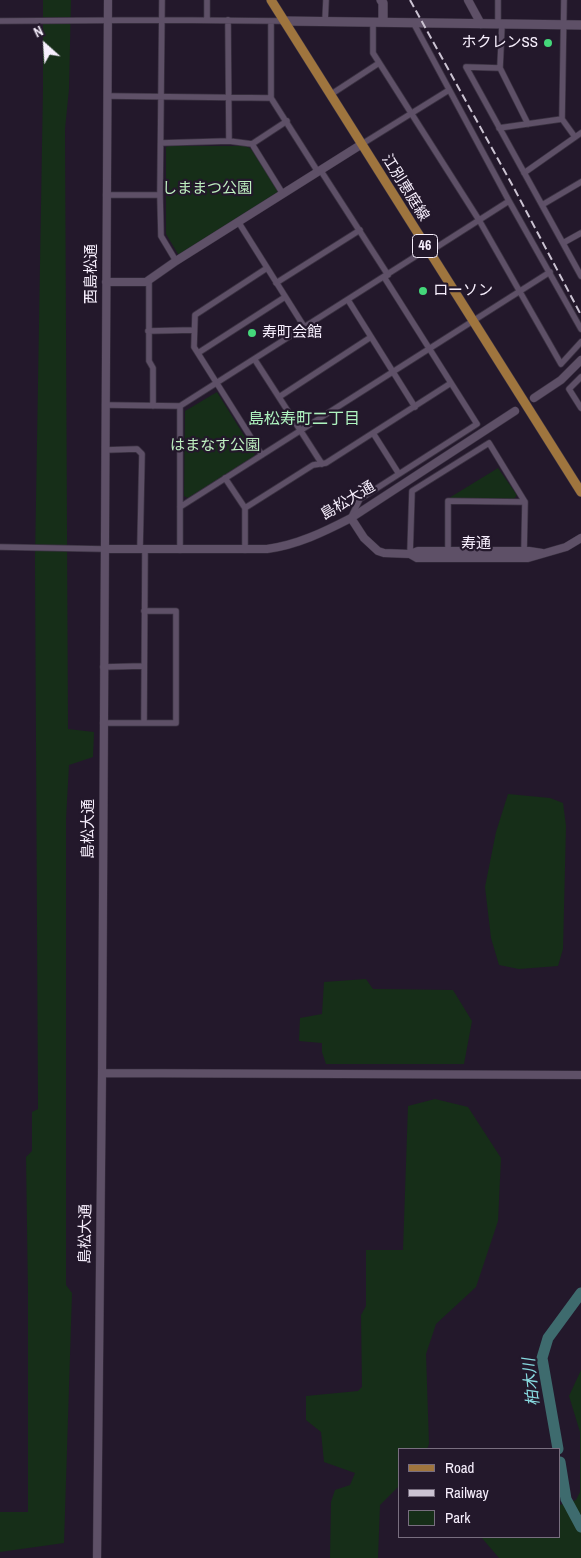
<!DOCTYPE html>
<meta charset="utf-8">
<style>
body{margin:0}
#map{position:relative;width:581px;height:1558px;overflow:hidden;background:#23182b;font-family:"Archivo Narrow",sans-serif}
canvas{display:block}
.legend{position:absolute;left:398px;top:1448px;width:162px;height:90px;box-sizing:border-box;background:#23182b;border:1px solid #786e7f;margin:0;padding:6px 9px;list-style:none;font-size:15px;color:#f7effd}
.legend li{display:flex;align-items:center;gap:10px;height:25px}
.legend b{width:25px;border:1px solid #786e7f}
.north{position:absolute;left:20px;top:20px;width:50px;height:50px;-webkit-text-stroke:4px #23182b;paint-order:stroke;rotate:334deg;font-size:14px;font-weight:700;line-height:20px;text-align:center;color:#f7effd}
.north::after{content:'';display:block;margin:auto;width:18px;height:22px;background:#f7effd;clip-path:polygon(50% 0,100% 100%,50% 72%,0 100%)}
</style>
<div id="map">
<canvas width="581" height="1558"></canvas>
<ul class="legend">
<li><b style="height:6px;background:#9f753e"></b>Road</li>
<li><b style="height:6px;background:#cbc3d2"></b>Railway</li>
<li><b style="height:14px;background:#162e18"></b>Park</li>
</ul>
<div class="north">N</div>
</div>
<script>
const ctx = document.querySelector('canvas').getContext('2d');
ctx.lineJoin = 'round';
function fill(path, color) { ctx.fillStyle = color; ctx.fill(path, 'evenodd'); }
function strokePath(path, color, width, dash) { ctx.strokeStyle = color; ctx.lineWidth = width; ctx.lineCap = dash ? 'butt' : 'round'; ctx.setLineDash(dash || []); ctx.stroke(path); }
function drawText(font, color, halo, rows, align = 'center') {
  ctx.font = font + ' "Archivo Narrow","Noto Sans JP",sans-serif'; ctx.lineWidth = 4.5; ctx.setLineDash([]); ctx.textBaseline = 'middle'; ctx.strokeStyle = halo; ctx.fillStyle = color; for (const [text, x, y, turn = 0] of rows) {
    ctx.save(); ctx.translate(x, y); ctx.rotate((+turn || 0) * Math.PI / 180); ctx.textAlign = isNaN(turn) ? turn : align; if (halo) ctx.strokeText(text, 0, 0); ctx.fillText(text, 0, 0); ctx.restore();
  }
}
fill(new Path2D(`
 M43 0H71L69 89 65 129 68 729 94 732 93 757 69 765 66 819V1285L72 1293 64 1543 0 1552V1512H28V1293L26 1157 32 1151V1112L38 1109 35 559 43 87Z
 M169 146H246L251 149 278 190 277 193 181 254H178L166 234V147Z
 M217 392 255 453 254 456 188 498 184 496 185 411Z
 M498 468 517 495 514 499 449 498Z
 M508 794 550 798 563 803 566 826 563 949 558 966 519 969 499 965 491 938 485 887 496 832Z
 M366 979 373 989 453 990 472 1021 464 1064H326L322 1052V1043L299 1041 300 1018 322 1014 324 982Z
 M435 1099 468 1107 501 1158 498 1221 476 1287 436 1324 426 1354 429 1444 427 1449H400V1485L380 1505 378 1558H330L331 1502 335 1490 350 1485 355 1473 324 1462 321 1432 306 1420V1396L358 1391 362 1387 361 1315 366 1306V1250H403L408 1106Z
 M581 1370V1558H499L481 1537H560V1505L576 1500 580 1492V1432L569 1396Z`), '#162e18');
strokePath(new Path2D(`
 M558 1449 542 1358 548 1338 581 1293
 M560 1462 566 1499 581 1527`), '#3e6b6e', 11);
const minor = new Path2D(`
 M162 0 160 195 161 236 176 261
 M564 0 562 119 575 137
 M207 20V0
 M228 20 229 141
 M0 21 162 20 284 21
 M271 21V98L318 172
 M325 22 326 0
 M373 23V53L479 220 561 364 581 342
 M498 23V0
 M414 24 509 201 581 329
 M502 24 500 68 528 124
 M500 68 466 67 581 276
 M330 95 379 63
 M107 96 271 98
 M499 128 562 119
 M161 143 229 141 252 144 283 194
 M252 144 287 121
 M362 144 449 90
 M321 171 388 275
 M524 173 581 133
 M106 195H160
 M542 205 581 182
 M239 223 305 328
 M563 243 581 233
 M429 252 509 201
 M149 279V361L153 368V406
 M276 283 360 230
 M348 300 415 407
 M148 331 194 330
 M198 353 285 297
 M255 360 322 464
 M581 377 569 389 581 408
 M279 397 371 337
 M105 405 180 406 427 249
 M373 433 399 474
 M105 450 137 449 142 454 140 549
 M262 455 194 347 195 315 267 268
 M225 478 245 508
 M180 507 550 272
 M351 517 360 499 477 424 384 277
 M0 547 104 549
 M180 550V406
 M245 550V508L313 465 326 463 451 383
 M448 553V501L525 502
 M410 554 412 491 489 443 525 502 524 553
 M103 667 143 666
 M103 723H176V611H144
 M144 723 145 549`);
const tertiary = new Path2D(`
 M468 0 481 24
 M106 282H146L176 261 362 144
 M534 398 561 380 581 360
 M351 518 364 538 378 551 384 553 410 554 418 551H529L542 553
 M104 549H267C297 545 324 532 351 518L515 411
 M410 554 417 558H528L566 547 581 538
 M102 1073 581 1075
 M97 1558 102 1073 108 0`);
const secondary = new Path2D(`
 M381 0 383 3V22
 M284 21 581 25`);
const primary = new Path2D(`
 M271 0 581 492`);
strokePath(minor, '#3b3242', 7);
strokePath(tertiary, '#3b3242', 9);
strokePath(secondary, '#3b3242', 10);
strokePath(primary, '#3b3242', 10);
strokePath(minor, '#5e5067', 5.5);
strokePath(tertiary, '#5e5067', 8);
strokePath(secondary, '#5e5067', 9);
strokePath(primary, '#9f753e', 9);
strokePath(new Path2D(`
 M410 0 515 190 581 315`), '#cbc3d2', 2, [8, 4]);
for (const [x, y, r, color] of [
 [548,43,5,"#44d77a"],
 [423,291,5,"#44d77a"],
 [252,333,5,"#44d77a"]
]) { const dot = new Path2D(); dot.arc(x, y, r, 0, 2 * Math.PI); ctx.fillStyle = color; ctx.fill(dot); strokePath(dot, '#23182b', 2); }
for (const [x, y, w] of [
 [425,246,25]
]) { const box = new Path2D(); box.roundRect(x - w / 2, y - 11.5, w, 23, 4); ctx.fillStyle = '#23182b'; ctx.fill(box); strokePath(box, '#f7effd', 1); }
drawText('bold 14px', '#f7effd', null, [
 ["46",425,246]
]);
drawText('15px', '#f7effd', '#23182b', [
 ["ホクレンSS",538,43,"right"],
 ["ローソン",433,291],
 ["寿町会館",262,333]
], 'left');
drawText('15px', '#f7effd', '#23182b', [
 ["江別恵庭線",405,188,58],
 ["西島松通",92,274,-90],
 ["島松大通",348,501,-31],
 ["寿通",476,544],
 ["島松大通",89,829,-90],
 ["島松大通",86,1234,-89]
]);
drawText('15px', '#beefc0', '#23182b', [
 ["しままつ公園",207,189],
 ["はまなす公園",215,446]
]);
drawText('16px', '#aef3bf', '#23182b', [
 ["島松寿町二丁目",304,420]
]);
drawText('italic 16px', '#88dae0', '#23182b', [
 ["柏木川",532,1382,-96]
]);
</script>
